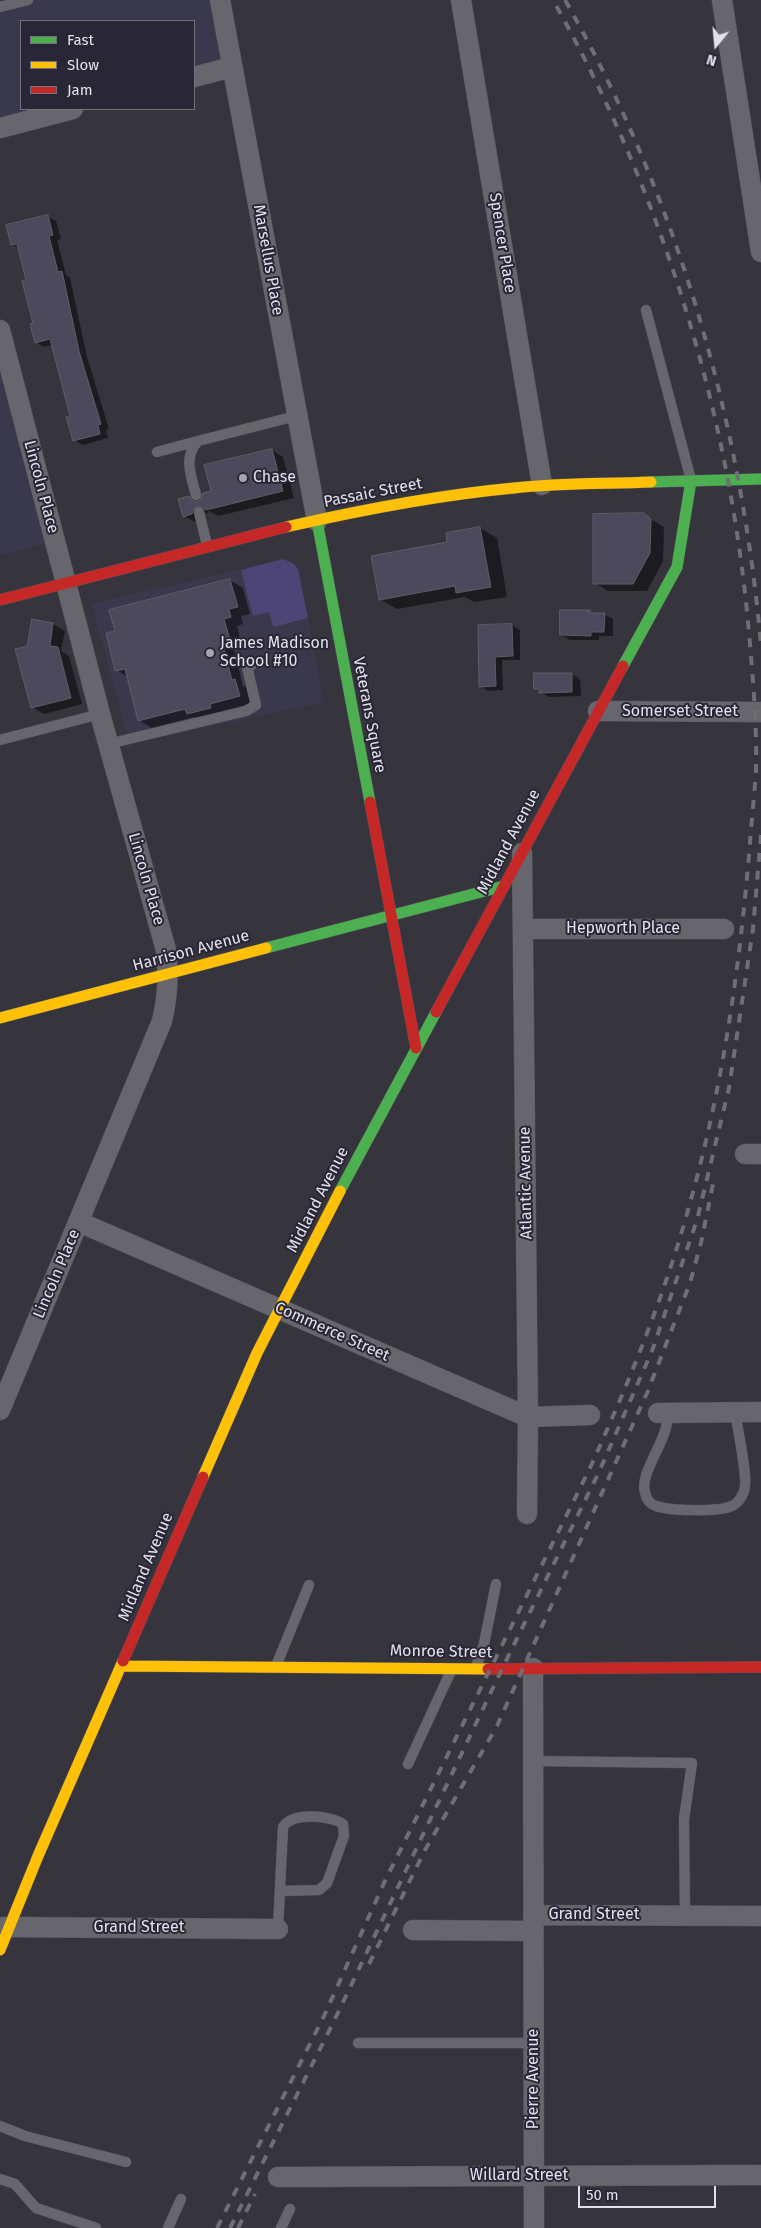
<!DOCTYPE html>
<style>
body{margin:0}
#map{position:relative;width:761px;height:2228px;overflow:hidden;background:#36343c;font-family:"Fira Sans",sans-serif}
canvas{display:block}
.legend{position:absolute;left:20px;top:20px;width:175px;height:90px;box-sizing:border-box;background:#292736;border:1px solid #73717e;margin:0;padding:6px 9px;list-style:none;font-size:15px;color:#e2e1eb}
.legend li{display:flex;align-items:center;gap:10px;height:25px}
.legend b{width:25px;border:1px solid #73717e}
.north{position:absolute;left:691px;top:20px;width:50px;height:50px;-webkit-text-stroke:4px #292736;paint-order:stroke;rotate:197deg;font-size:14px;font-weight:700;line-height:20px;text-align:center;color:#e2e1eb}
.north::after{content:'';display:block;margin:auto;width:18px;height:22px;background:#e2e1eb;clip-path:polygon(50% 0,100% 100%,50% 72%,0 100%)}
.scale{position:absolute;left:578px;top:2186px;width:138px;height:22px;box-sizing:border-box;border:2px solid #e2e1eb;border-top:0;padding-left:6px;font-size:15px;line-height:18px;white-space:nowrap;color:#e2e1eb;-webkit-text-stroke:4px #292736;paint-order:stroke}
</style>
<div id="map">
<canvas width="761" height="2228"></canvas>
<ul class="legend">
<li><b style="height:6px;background:#4caf50"></b>Fast</li>
<li><b style="height:6px;background:#ffc107"></b>Slow</li>
<li><b style="height:6px;background:#c62828"></b>Jam</li>
</ul>
<div class="north">N</div>
<div class="scale">50 m</div>
</div>
<script>
const ctx = document.querySelector('canvas').getContext('2d');
ctx.lineJoin = 'round';
function fill(path, color) { ctx.fillStyle = color; ctx.fill(path, 'evenodd'); }
function strokePath(path, color, width, dash) { ctx.strokeStyle = color; ctx.lineWidth = width; ctx.lineCap = dash ? 'butt' : 'round'; ctx.setLineDash(dash || []); ctx.stroke(path); }
function drawText(font, color, halo, rows, align = 'center') {
  ctx.font = font + ' "Fira Sans",sans-serif'; ctx.lineWidth = 4; ctx.setLineDash([]); ctx.textBaseline = 'middle'; ctx.strokeStyle = halo; ctx.fillStyle = color; for (const [text, x, y, turn = 0] of rows) {
    ctx.save(); ctx.translate(x, y); ctx.rotate((+turn || 0) * Math.PI / 180); ctx.textAlign = isNaN(turn) ? turn : align; if (halo) ctx.strokeText(text, 0, 0); ctx.fillText(text, 0, 0); ctx.restore();
  }
}
fill(new Path2D(`
 M0 0H218L226 64 194 73V21H21V109H59L0 125Z
 M0 342 53 541 0 556Z
 M284 559 292 562 299 569 324 702 130 744 91 604Z`), '#3a384c');
fill(new Path2D(`
 M283 559 294 564 298 570 308 618 273 627 269 612 253 616 241 570Z`), '#4d4575');
fill(new Path2D(`
 M47 216 56 221 61 239 57 240 66 275 70 278 87 357 109 429 106 430 108 438 83 445 74 440 72 417 53 345 44 347 36 342 28 281 20 249 12 244Z
 M272 450 283 457 294 498 218 516 209 511 204 516V520L195 522 184 516 189 498 198 503Z
 M644 515 664 527 663 561 647 591H608L595 583Z
 M480 528 497 538 507 597 474 602 465 597 397 609 380 599 449 543Z
 M230 580 243 588 250 614 241 616 243 624 237 626 242 647 234 649 243 686 248 688 252 703 223 711 224 715 201 721 194 717 152 728 139 720 128 677 116 670V632Z
 M561 611 590 612 595 614H604L613 619V636H599V640H570L561 635Z
 M33 621 53 624 65 631 61 651 69 656 82 704 44 714 32 707 28 647Z
 M512 625 520 630V660H502L503 690 488 691 480 686 479 626Z
 M572 674 580 679 581 696 549 697 535 689Z`), '#0007');
const building = new Path2D(`
 M48 215 53 235 49 236 58 272 62 271 79 351 101 424 98 425 100 434 73 441 66 417 70 416 50 339 35 343 30 324 33 323 22 281 26 280 17 244 11 245 6 225Z
 M272 449 283 491 206 510 201 506H197L193 510 192 514 183 517 178 499 189 496 192 500 197 502 201 499 203 493 211 491 204 465Z
 M644 513 651 519 650 553 633 584H593V514Z
 M480 527 491 587 456 593 455 586 379 600 371 556 447 542 446 533Z
 M230 579 238 607 229 609 231 617 224 619 230 640 222 642 232 680 235 679 240 696 210 704 211 708 187 714 185 709 138 721 125 669 115 671 106 633 115 631 109 610Z
 M560 610H590V613H605L604 632H591V636L560 635Z
 M32 619 53 623 50 646 58 647 71 698 31 708 15 649 27 646Z
 M512 624 513 656 495 657 496 686 479 687 478 625Z
 M534 673H572V692L539 693V689H534Z`);
fill(building, '#4d495c');
strokePath(building, '#5e5d64', 1);
const lane = new Path2D(`
 M0 7 28 0
 M646 310 691 480
 M157 452 198 441
 M196 495C191 476 183 457 198 441L296 416
 M199 512 207 545
 M0 740 100 714
 M108 744 246 711 256 705 247 667 251 666
 M668 1413C669 1440 639 1472 645 1492 646 1499 650 1504 656 1506 670 1511 720 1512 732 1506 738 1503 742 1497 744 1491 749 1480 737 1427 735 1412
 M276 1666 309 1585
 M476 1667 484 1644 496 1584
 M532 1761 692 1763 684 1819 685 1916
 M408 1764 451 1671
 M278 1929 283 1827C292 1812 330 1815 343 1824L344 1836 327 1883 319 1890 280 1891
 M358 2043H533
 M0 2126 25 2136 126 2162
 M0 2179 15 2184 36 2208 96 2228
 M168 2228 181 2199
 M281 2228 290 2209`);
const street = new Path2D(`
 M220 0 317 521
 M461 0 542 485
 M722 0 761 252
 M194 77 232 67
 M0 128 73 109
 M0 330 100 714 166 950C169 975 168 996 162 1021L0 1410
 M598 711 761 712
 M522 853 528 1417 527 1514
 M523 929H724
 M745 1154H761
 M79 1222 528 1417 590 1415
 M658 1413 761 1412
 M533 1668 534 2228
 M533 1915 761 1916
 M0 1927 278 1929
 M413 1930 533 1931
 M278 2177 761 2175`);
const fast = new Path2D(`
 M651 482 761 479
 M317 521 370 802
 M623 666 677 567 691 481
 M266 948 504 886
 M340 1191 436 1012`);
const slow = new Path2D(`
 M286 527C361 510 437 495 514 488 560 483 605 484 651 482
 M0 1018 266 948
 M203 1477 257 1353 340 1191
 M121 1666 488 1669
 M0 1950 38 1856 123 1661`);
const jam = new Path2D(`
 M0 600 286 527
 M370 802 416 1048
 M436 1012 623 666
 M123 1661 203 1477
 M488 1669 761 1667`);
strokePath(lane, '#525158', 11);
strokePath(street, '#525158', 21);
strokePath(fast, '#525158', 12);
strokePath(slow, '#525158', 12);
strokePath(jam, '#525158', 12);
strokePath(lane, '#67666d', 10);
strokePath(street, '#67666d', 20);
strokePath(fast, '#4caf50', 11);
strokePath(slow, '#ffc107', 11);
strokePath(jam, '#c62828', 11);
strokePath(new Path2D(`
 M565 0C677 196 741 420 761 645
 M369 1964 425 1850 497 1726 647 1393 690 1283 701 1243 714 1179
 M217 2228 324 2016 384 1883 590 1468C629 1382 665 1295 690 1203 722 1089 739 973 749 855 751 827 754 799 756 771 757 725 753 679 749 633 730 413 662 193 553 0
 M230 2228 334 2021 502 1669 599 1472 652 1351 697 1220 729 1088 753 929 761 835
 M238 2228 255 2194`), '#6e6e73', 4, [9, 9]);
for (const [x, y, r, color] of [
 [243,478,5,"#a6a4ae"],
 [210,653,5,"#a6a4ae"]
]) { const dot = new Path2D(); dot.arc(x, y, r, 0, 2 * Math.PI); ctx.fillStyle = color; ctx.fill(dot); strokePath(dot, '#292736', 2); }
drawText('16px', '#e2e1eb', '#292736', [
 ["Spencer Place",502,243,81],
 ["Marsellus Place",268,260,80],
 ["Lincoln Place",41,487,75],
 ["Passaic Street",373,493,-11],
 ["Somerset Street",680,712],
 ["Veterans Square",369,715,79],
 ["Midland Avenue",509,842,-62],
 ["Lincoln Place",146,879,74],
 ["Hepworth Place",623,929],
 ["Harrison Avenue",191,951,-15],
 ["Atlantic Avenue",526,1183,-91],
 ["Midland Avenue",318,1200,-63],
 ["Lincoln Place",57,1274,-67],
 ["Commerce Street",332,1332,24],
 ["Midland Avenue",146,1567,-67],
 ["Monroe Street",441,1652,1],
 ["Grand Street",594,1915],
 ["Grand Street",139,1928],
 ["Pierre Avenue",534,2079,-90],
 ["Willard Street",519,2176]
]);
drawText('16px', '#e2e1eb', '#292736', [
 ["Chase",253,478],
 ["James Madison",220,644],
 ["School #10",220,662]
], 'left');
</script>
